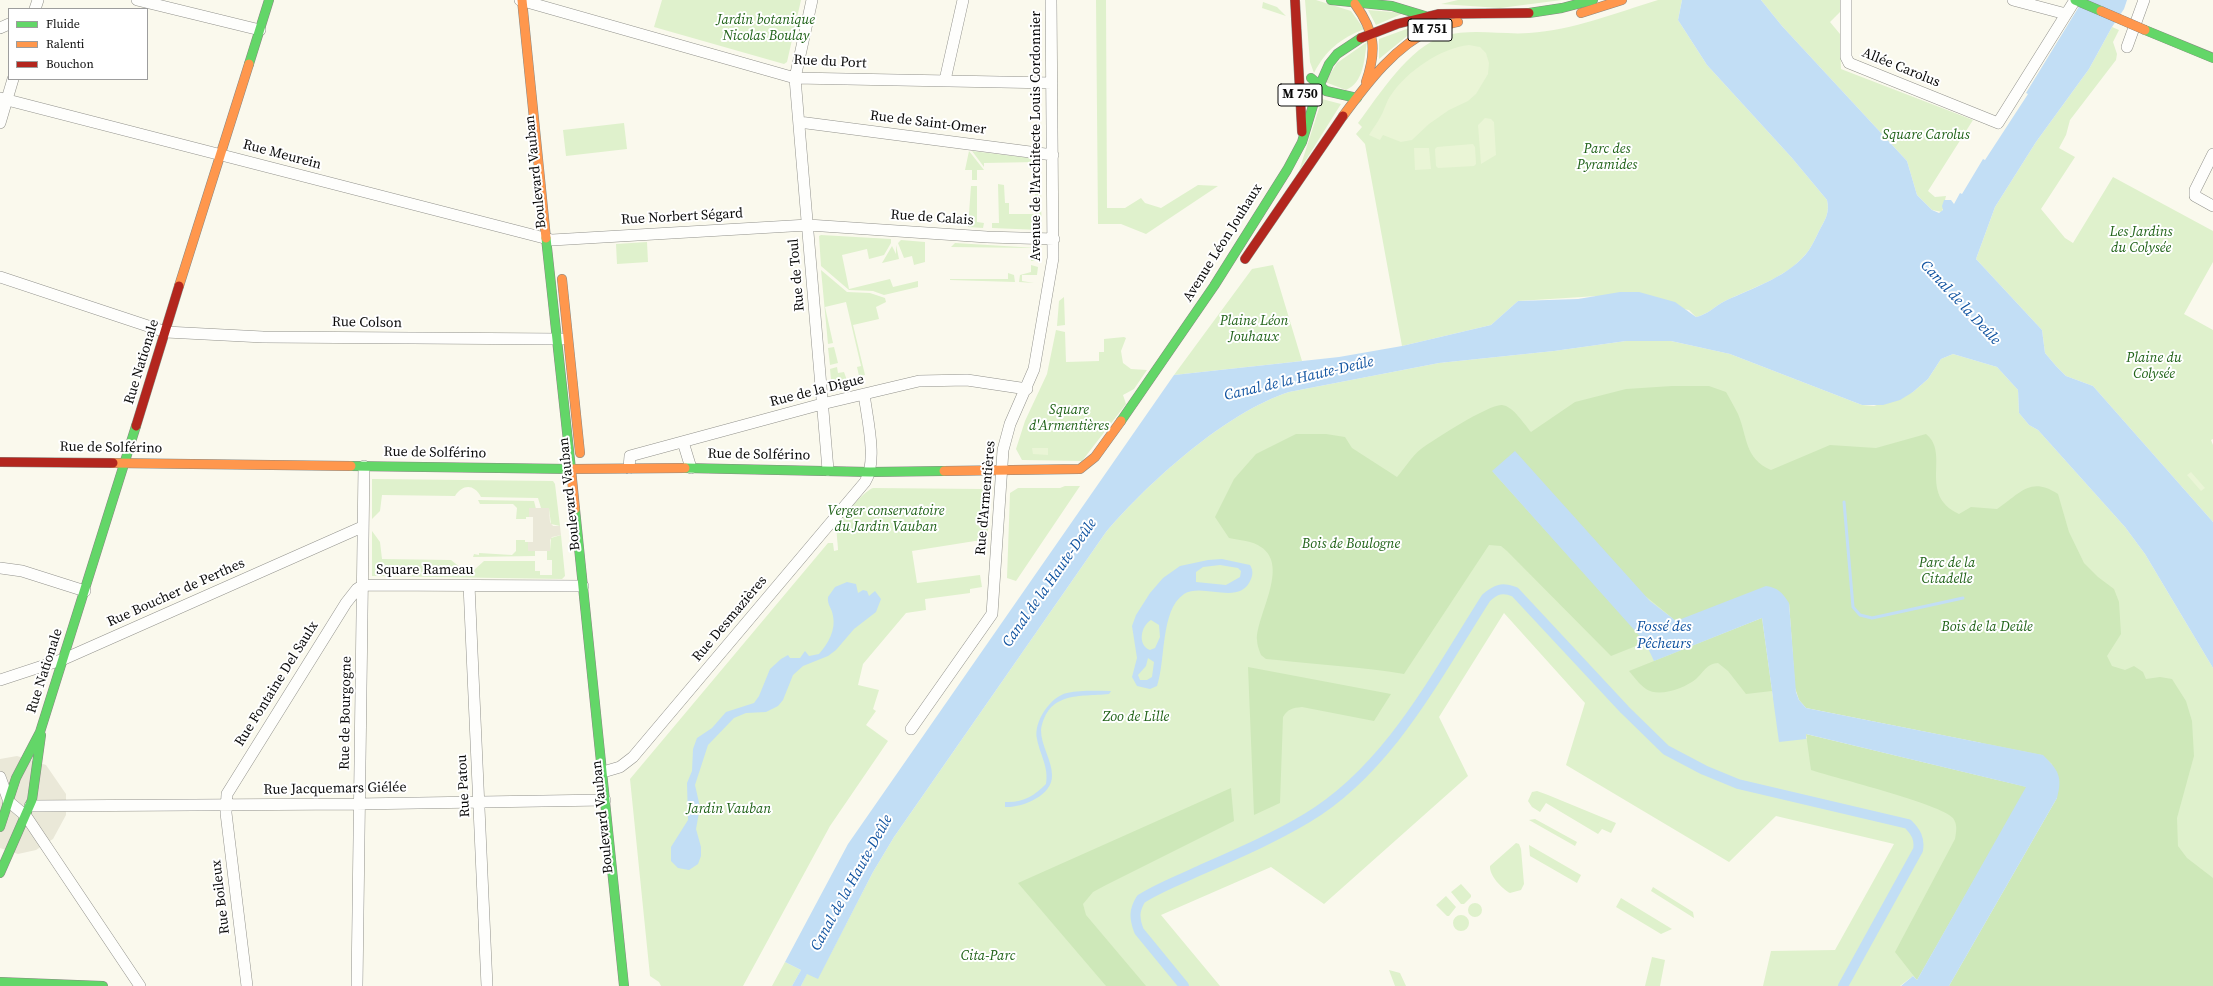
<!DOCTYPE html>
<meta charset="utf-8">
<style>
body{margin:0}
#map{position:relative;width:2213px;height:986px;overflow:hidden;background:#faf9ed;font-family:"Source Serif 4",serif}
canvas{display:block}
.legend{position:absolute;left:8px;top:8px;width:140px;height:72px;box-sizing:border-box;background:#fff;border:1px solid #9d9d9d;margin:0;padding:5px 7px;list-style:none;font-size:12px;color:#0a0a0a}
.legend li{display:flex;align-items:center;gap:8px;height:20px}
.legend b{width:20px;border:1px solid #9d9d9d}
</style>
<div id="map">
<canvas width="2213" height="986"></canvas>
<ul class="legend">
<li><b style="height:5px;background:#63d668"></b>Fluide</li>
<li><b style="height:5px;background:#ff974d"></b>Ralenti</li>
<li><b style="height:5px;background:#b3261e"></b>Bouchon</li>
</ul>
</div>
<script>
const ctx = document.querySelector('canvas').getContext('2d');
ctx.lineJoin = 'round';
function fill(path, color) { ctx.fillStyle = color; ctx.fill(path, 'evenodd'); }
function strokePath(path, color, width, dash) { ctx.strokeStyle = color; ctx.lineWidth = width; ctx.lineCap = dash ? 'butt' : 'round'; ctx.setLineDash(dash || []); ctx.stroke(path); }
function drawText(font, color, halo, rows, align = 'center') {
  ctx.font = font + ' "Source Serif 4",serif'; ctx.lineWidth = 4; ctx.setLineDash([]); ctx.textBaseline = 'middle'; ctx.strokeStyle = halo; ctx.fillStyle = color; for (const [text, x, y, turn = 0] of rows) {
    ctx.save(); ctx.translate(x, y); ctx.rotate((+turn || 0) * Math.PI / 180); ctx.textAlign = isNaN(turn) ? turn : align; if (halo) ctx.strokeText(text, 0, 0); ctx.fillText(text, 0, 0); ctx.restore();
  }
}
fill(new Path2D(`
 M662 0H801L787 62 784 64 654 27Z
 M1096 0H1106L1107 208H1125L1141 198 1145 203 1161 208 1198 185 1218 186 1146 234 1121 224H1098Z
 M1305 0H1316L1351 11 1364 29C1340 39 1326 50 1314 73L1310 62Z
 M1458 0H1562L1500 8 1441 4Z
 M1658 0H1682L1678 20 1707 65 1792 158 1827 200C1830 213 1825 220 1819 231 1816 237 1813 244 1809 250 1790 277 1753 287 1725 301 1715 306 1707 315 1696 317L1689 310 1598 296 1518 301 1491 325 1402 346 1365 144 1356 134 1362 127 1358 123C1380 94 1408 48 1444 36 1471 28 1502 35 1529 33 1573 30 1616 13 1658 0Z
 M1761 0H1840V12L1830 22 1840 34 1841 69 1973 120 1928 191 1935 197 1946 196 1942 212 1932 210 1917 195 1907 161 1782 26Z
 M1263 2 1277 7 1286 16 1262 8Z
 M1368 10 1404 13 1376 25Z
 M1423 23 1379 59V39Z
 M2112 27 2119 30 2113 42 2117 54 2116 60 2070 120 2066 135 2059 148 2075 157 2041 209 2065 238 2073 243 2113 177 2213 231V262L2184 314 2213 330V439L2211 440 2213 445V522L2093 386 2066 376 2056 366 2045 353 2042 330 1976 259 1995 207 2036 142 2089 69Z
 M1367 42C1364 60 1364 82 1346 90L1325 82 1337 63Z
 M1322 99 1341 104 1299 171Z
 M624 123 627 149 566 156 563 130Z
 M969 151 984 170H977V180H972V170H965Z
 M972 151 1038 159 1040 161 1041 169 1037 170V162L984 163V167Z
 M998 184 1004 185 1005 203H1009V214H1035V187L1040 188 1042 228 1040 230 992 228V223H999Z
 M971 186H977V222L984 223 983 228 968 227Z
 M821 235 891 239V243L884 255 869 259 867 249 842 255 849 289 890 279 893 287 918 281V287L884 295 873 291 849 290 821 266 819 236Z
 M901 240 925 242V262L914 265 912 256 904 258 898 243Z
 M647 242 648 262 617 264 616 244Z
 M955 243 1037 248 1042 253 1040 261H1031V248L951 247Z
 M896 245 899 259 882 263 892 246 896 254Z
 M1031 265 1038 267 1037 275H1022V281L1034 283 1019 282 1020 275 1031 272Z
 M1273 265 1302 361 1174 375 1252 269Z
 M821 270 847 292 870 293 885 298 886 302 876 307 879 319 853 325 865 375 860 376 863 383 852 386 851 382 860 380 857 367 861 366 846 302 825 307 833 343 828 344Z
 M1008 273 1014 275 1015 282 950 280V279H1008Z
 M1064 297 1065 325 1057 326 1059 301Z
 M1056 330 1065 332 1066 362 1099 361V352H1104V339L1124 337 1126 338 1121 351 1123 363 1131 369 1147 370 1134 389 1123 395 1126 404 1082 461 1022 460 1016 449 1025 421 1047 374Z
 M1626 341H1671L1730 354 1862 405 1874 406 1913 392 1928 379 1941 359 1953 354 1997 367 2018 390 2019 413 2029 425 2038 430 2125 527 2145 554 2213 668V986H1949L2057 798 1789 603 1646 642 1654 660 1762 618 1773 698 1806 738 2027 787 1917 980 1913 976 1900 986H1763L1771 951 1835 950 1894 844 1776 816 1729 862 1566 765 1585 703 1504 613 1439 717 1468 776 1324 904 1271 867 1161 915 1220 986H801L807 973 818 978 873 872 894 837 1106 532C1150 481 1225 413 1289 392L1439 363 1554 351Z
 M834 347 838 363 830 365 828 348Z
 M837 367 838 373 844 372 849 386 832 390 830 369Z
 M372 479 553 481 555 484 560 526 551 524 549 509 541 508 538 498 481 497C474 484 463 484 455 496L382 495 380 511 372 519Z
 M1065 486H1080L1016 581 1007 578 1010 493 1018 488H1060Z
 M873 488 982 489 988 491 991 499 987 541H975L912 551 917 583 980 575 982 587 970 589V593L925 599 926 610 906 613 863 664 858 685 879 690 873 709 876 711 866 725 888 741 830 826 743 986H661L659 982 650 976 630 779 828 543H833L834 551 838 550C838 543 836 534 837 528 839 519 864 491 873 488Z
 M478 500 534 501 536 509H529V517H526V519H516L517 508 513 504H480Z
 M372 531 380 542 382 559 451 560 466 572 473 571 484 561H535V571H540V575H552V560H547V551H550L551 538 561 535 565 576 562 579 372 576Z
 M516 540H525V542H528V551H535V556L473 557 474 554 479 555V553L512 555 516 551Z
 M1537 791 1548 795 1616 823 1611 833 1602 829 1598 834 1546 803 1540 812 1532 807 1528 801 1532 792Z
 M1535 819 1577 842 1575 846 1529 820Z
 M1516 843 1519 844 1521 849 1524 884 1521 890 1510 893C1502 889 1489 875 1490 866Z
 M1529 845 1581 875 1577 883 1530 856Z
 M1461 884 1471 895V897L1464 904H1461L1451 892Z
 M1653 887 1693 912 1694 918 1651 891Z
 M1446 896 1456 907 1449 916H1447L1436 905Z
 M1621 898 1672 929 1661 934 1616 907Z
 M1468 910a7 7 0 1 1 14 0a7 7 0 1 1-14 0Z
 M1453 923a8 8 0 1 1 16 0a8 8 0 1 1-16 0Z
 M1652 957 1665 960 1660 986H1645Z
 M785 962 801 970 800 972 792 986H772Z
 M1389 970 1400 973 1406 986H1395Z`), '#dff1cc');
fill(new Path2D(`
 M1672 386H1709L1726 392C1730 399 1734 406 1738 414 1748 438 1744 458 1771 470L1830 445 1876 448 1926 434C1951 454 1917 494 1959 514L1971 507 1997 509C2021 493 2030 476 2058 494L2069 532 2084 563 2098 577 2114 589 2119 602 2121 634 2107 656 2112 666 2125 670 2134 666 2143 672 2146 679 2160 677 2172 679 2186 701 2192 721 2194 756 2177 818 2178 846 2187 858 2213 878V986H1949L2057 798 2052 764 2042 755 1806 708 1799 700 1795 688 1789 603 1676 621 1492 471 1646 642 1611 656 1507 551 1501 546 1489 545 1404 674C1363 667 1319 665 1277 660L1266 659 1261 655C1259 650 1257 645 1257 640 1256 616 1290 566 1261 547 1253 541 1239 540 1229 538L1215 517 1234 479 1256 454 1296 434H1326L1345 437 1352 448 1397 477C1405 468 1412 456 1421 449 1433 440 1489 404 1502 405 1513 406 1524 424 1531 432L1575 402 1626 389Z
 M1762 618 1772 691 1746 694 1728 671 1718 663C1707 663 1703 673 1696 679 1685 688 1659 698 1646 689 1640 685 1634 677 1629 671Z
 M1248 667 1391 694 1374 721 1302 707C1292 708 1288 709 1283 717L1280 803 1254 815Z
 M1806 734 2027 787 1917 980 1895 952 1955 839C1956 832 1958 825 1953 818 1941 804 1835 778 1811 770Z
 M1231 788 1234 821 1106 885 1093 892 1083 904 1086 915 1146 986H1106L1018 883Z`), '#cee8b9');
fill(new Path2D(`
 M1469 45 1480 47 1486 53 1489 63 1488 74 1476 94 1468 101 1449 110 1429 124 1412 140 1401 142 1383 135 1380 140 1369 135C1373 128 1378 122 1382 114 1385 108 1387 100 1391 95 1407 71 1441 48 1469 45Z
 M1485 118 1491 119 1494 122 1496 155 1481 164 1478 125Z
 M1473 144 1475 147 1476 164 1474 166 1438 168 1436 166 1435 149 1437 147Z
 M1414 148H1429L1431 169 1415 170Z
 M1032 448H1048V455L1033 454Z
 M2191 472 2205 488 2201 491 2187 475Z`), '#eaf5d6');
fill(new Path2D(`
 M529 508H549L550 522 553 526H560L561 535 552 537 550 540V551H528V542H533V517H529Z
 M17 756 46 765 66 794V815L53 839 36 850 18 854 0 848V759Z`), '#eae8d8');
fill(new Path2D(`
 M1682 0H1761L1782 26 1907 161 1917 195 1932 210 1939 213 1943 210 1942 206 1944 200H1951L1954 204 1960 193 1962 194 1983 159 1985 160 2028 94 2026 93 2083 0H2127L2124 9 2112 27 2089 69 2036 142 1995 207 1976 259 2042 330 2045 353 2056 366 2066 376 2093 386 2213 522V668L2145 554 2125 527 2038 430 2029 425 2019 413 2018 390 1997 367 1953 354 1941 359 1928 379 1913 392 1900 400 1883 405H1862L1730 354 1671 341H1626L1554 351 1439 363 1289 392C1225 413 1150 481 1106 532L894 837 873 872 818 979 807 974 801 986H792L801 970 785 962 848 844 1174 375 1339 357 1402 346 1491 325 1518 301 1578 299 1620 292H1639L1675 302 1696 317C1707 315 1715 306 1725 301 1752 288 1791 276 1809 250 1813 244 1816 237 1819 231 1825 220 1830 213 1827 200L1792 158 1707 65 1678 20Z
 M1515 451 1650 601 1676 621 1766 586C1778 588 1782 592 1789 603L1796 692 1799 700 1806 708 2043 755C2058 770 2063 776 2057 798L1949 986H1901L1913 976 1917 980 2026 787 1806 734V739L1779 742 1762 618 1654 661 1645 642 1492 471Z
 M1222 559 1250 565C1253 570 1253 574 1251 579 1240 607 1203 582 1184 594 1160 610 1166 661 1157 686L1150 689 1137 686 1132 677 1137 658 1132 626 1136 615 1150 593 1163 578 1180 566 1208 560ZM1220 565 1238 568 1241 571 1240 577 1226 585 1196 582V572L1203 567ZM1151 620 1159 625 1160 637 1155 648 1150 650C1137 645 1141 626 1151 620ZM1148 658 1154 662 1152 677 1147 680H1140L1138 675 1146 666Z
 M847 582 856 584 858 593 863 590 867 591 869 596 875 591 881 599 876 612 854 629 836 650 828 656 803 666 793 675 783 700 778 706 766 712 746 713 734 718 708 745 695 785 700 807 696 829 701 847V856L698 864 689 870 678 868 671 861V847L688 820 687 783 692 771 693 749 697 738 712 728 726 712 754 703 759 696 770 669 781 659 788 655 790 658H800L805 651 809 656 819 654C828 644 836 630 833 616 832 608 827 605 828 597L835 587Z
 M1111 691 1109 694C1079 697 1048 691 1041 730 1041 746 1052 760 1052 775 1053 796 1021 808 1005 807V802C1023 803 1034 796 1046 784 1049 767 1040 755 1037 739 1033 722 1051 696 1067 693 1081 690 1097 691 1111 691Z`), '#c2def5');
strokePath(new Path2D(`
 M1844 502 1853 607 1860 615 1872 618 1963 598`), '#c2def5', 3);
strokePath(new Path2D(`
 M1184 986 1139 931C1134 918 1134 910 1141 899 1158 888 1177 881 1196 872 1234 855 1272 839 1307 818 1389 769 1436 676 1486 598 1496 589 1502 587 1515 592L1625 710 1666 750 1704 770 1738 784 1908 824C1916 832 1920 839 1918 850L1843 986`), '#c2def5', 10);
const street = new Path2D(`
 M137 0 260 30
 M520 0 795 78 1052 83
 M812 0 795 78 828 470
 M1846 0V57L1849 63 1998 123 2075 0
 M2013 0 2066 14
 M35 9 38 0
 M0 28 9 24
 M2127 47 2144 0
 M945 80 963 0
 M0 98 552 240 808 225 987 237 1054 239
 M799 122 1053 155
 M0 123 13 79
 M2213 154 2195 190V196L2213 206
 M0 277 166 332 263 337 562 339
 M683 442 691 468
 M629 468 630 456 822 404 919 381 967 380 1027 389
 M0 568 22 571 85 591
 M363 585 583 586
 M469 585 487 986
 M0 680 64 659 362 527
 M911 729 992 614 1003 450 1010 424 1034 369 1053 258 1051 0
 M603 772 620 767 633 757 865 482C878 462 867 418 864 394
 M0 777 8 799
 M8 801 26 816 140 986
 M30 806 356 804 605 800
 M247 986 226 813 227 794 346 603 357 589 363 585
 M357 986 364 466`);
const fast = new Path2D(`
 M1331 0 1392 6 1425 16
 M2075 0 2101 11
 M1529 13 1562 8 1593 0
 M2145 30 2213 58
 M249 64 269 0
 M1311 78 1326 91 1357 98
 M1121 421 1214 286 1287 170 1302 142 1318 89 1329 64 1337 54 1361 38
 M351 466 571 469 546 238
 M685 468 870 472 944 471
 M575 509 624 986
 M0 827 16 778 40 732 136 426
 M0 873 32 800 41 735
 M0 982 103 986`);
const slow = new Path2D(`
 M522 0 546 238
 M1355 4C1375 32 1377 50 1366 82
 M1581 13 1622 0
 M1343 116C1368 82 1395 46 1434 28 1441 25 1450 24 1458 22
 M562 279 580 453
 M179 286 249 64
 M113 463 351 466
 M944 471 1080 469 1095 457 1121 421
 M575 509 571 469 685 468`);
const jam = new Path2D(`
 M1295 0 1302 132
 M1361 38 1397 24 1438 14 1529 13
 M1245 259 1343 116
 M136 426 179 286
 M0 462 113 463`);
strokePath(street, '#92928c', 12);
strokePath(fast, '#898883', 10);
strokePath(slow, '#898883', 10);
strokePath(jam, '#898883', 10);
strokePath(street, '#fefefc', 11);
strokePath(fast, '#63d668', 9);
strokePath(slow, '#ff974d', 9);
strokePath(jam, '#b3261e', 9);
const slowBridge = new Path2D(`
 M2101 11 2145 30`);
strokePath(slowBridge, '#7f7f7a', 10, []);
strokePath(slowBridge, '#ff974d', 9);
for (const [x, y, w] of [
 [1430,30,44],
 [1300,95,44]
]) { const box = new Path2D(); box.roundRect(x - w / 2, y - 11, w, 22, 3); ctx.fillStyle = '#fff'; ctx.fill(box); strokePath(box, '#0a0a0a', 1); }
drawText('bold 13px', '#0a0a0a', null, [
 ["M 751",1430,30],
 ["M 750",1300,95]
]);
drawText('italic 14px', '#216319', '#fff', [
 ["Jardin botanique",766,20],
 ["Nicolas Boulay",766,36],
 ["Square Carolus",1926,135],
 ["Parc des",1607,149],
 ["Pyramides",1607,165],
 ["Les Jardins",2141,232],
 ["du Colysée",2141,248],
 ["Plaine Léon",1254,321],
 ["Jouhaux",1254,337],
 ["Plaine du",2154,358],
 ["Colysée",2154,374],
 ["Square",1069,410],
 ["d'Armentières",1069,426],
 ["Verger conservatoire",886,511],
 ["du Jardin Vauban",886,527],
 ["Bois de Boulogne",1351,544],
 ["Parc de la",1947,563],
 ["Citadelle",1947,579],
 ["Bois de la Deûle",1987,627],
 ["Zoo de Lille",1136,717],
 ["Jardin Vauban",729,809],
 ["Cita-Parc",988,956]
]);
drawText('14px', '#0a0a0a', '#fff', [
 ["Rue du Port",830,62,3],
 ["Allée Carolus",1901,68,22],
 ["Rue de Saint-Omer",928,123,7],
 ["Avenue de l'Architecte Louis Cordonnier",1036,136,-90],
 ["Rue Meurein",282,155,15],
 ["Boulevard Vauban",536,172,-96],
 ["Rue Norbert Ségard",682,217,-3],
 ["Rue de Calais",932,218,4],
 ["Avenue Léon Jouhaux",1223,243,-58],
 ["Rue de Toul",797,275,-95],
 ["Rue Colson",367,323,1],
 ["Rue Nationale",142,362,-73],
 ["Rue de la Digue",817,391,-14],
 ["Rue de Solférino",111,448,1],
 ["Rue de Solférino",435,453,1],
 ["Rue de Solférino",759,455,1],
 ["Boulevard Vauban",570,494,-96],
 ["Rue d'Armentières",986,498,-85],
 ["Square Rameau",425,570],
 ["Rue Boucher de Perthes",176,593,-24],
 ["Rue Desmazières",730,619,-50],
 ["Rue Nationale",45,671,-72],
 ["Rue Fontaine Del Saulx",277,684,-58],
 ["Rue de Bourgogne",346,713,-89],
 ["Rue Patou",464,786,-93],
 ["Rue Jacquemars Giélée",335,789,-1],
 ["Boulevard Vauban",603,817,-96],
 ["Rue Boileux",221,897,-97]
]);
drawText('italic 15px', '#1053a0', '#fff', [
 ["Canal de la Deûle",1960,303,47],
 ["Canal de la Haute-Deûle",1299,379,-13],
 ["Canal de la Haute-Deûle",1050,583,-55],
 ["Fossé des",1664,627],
 ["Pêcheurs",1664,644],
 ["Canal de la Haute-Deûle",852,883,-61]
]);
</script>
